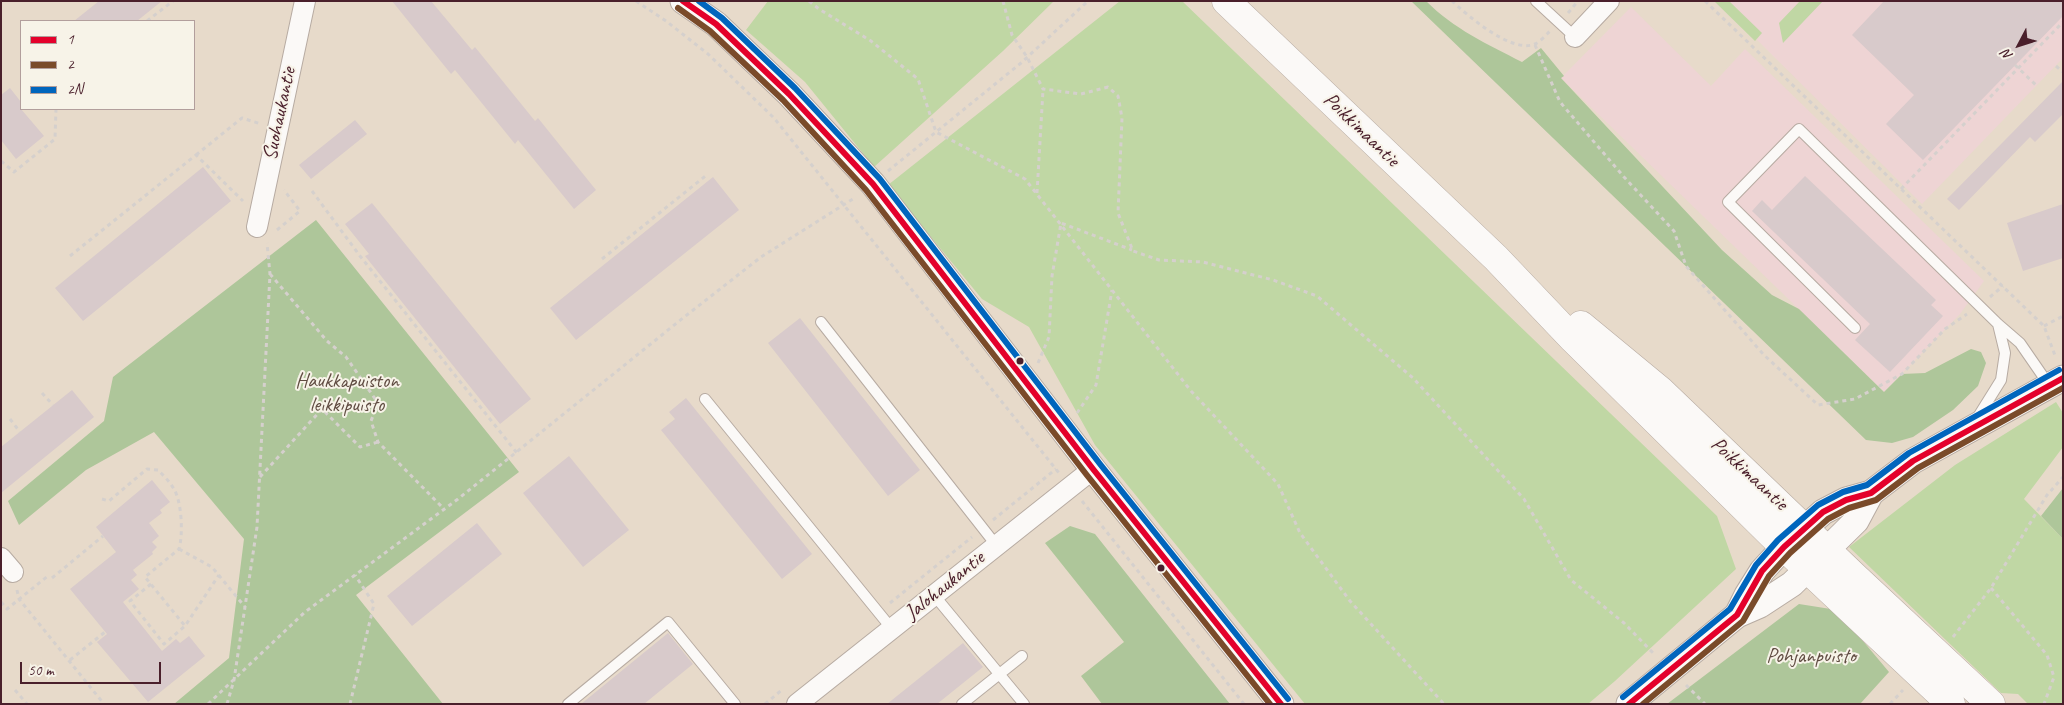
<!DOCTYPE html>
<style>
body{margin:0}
#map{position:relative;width:2064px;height:705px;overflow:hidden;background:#e7daca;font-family:Caveat,sans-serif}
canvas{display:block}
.frame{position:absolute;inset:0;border:2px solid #4a1f2b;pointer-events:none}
.legend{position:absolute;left:20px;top:20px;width:175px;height:90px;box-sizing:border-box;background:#f7f3e8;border:1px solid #b29e9c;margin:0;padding:6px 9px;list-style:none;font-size:15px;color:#4a1f2b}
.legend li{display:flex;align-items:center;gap:10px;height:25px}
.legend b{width:25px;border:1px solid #b29e9c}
.north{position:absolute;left:1994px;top:20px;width:50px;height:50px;-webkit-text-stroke:4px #f7f3e8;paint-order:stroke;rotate:230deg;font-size:14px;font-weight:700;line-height:20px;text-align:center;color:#4a1f2b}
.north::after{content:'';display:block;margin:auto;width:18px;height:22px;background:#4a1f2b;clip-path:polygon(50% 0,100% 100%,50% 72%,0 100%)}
.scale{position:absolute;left:20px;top:662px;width:141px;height:22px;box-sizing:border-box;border:2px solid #4a1f2b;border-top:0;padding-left:6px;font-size:15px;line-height:18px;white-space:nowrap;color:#4a1f2b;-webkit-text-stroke:4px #f7f3e8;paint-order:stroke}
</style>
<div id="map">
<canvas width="2064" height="705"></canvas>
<div class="frame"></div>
<ul class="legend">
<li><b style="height:6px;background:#e4002b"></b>1</li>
<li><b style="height:6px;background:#7a4b2a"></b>2</li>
<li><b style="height:6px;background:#0065bd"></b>2N</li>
</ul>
<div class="north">N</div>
<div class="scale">50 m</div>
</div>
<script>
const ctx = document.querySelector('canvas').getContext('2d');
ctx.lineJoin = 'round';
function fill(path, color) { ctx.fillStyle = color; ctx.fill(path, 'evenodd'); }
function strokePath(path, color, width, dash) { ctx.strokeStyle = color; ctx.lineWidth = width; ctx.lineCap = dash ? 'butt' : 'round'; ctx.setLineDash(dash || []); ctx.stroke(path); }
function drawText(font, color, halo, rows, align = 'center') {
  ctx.font = font + ' Caveat,sans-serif'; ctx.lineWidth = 4; ctx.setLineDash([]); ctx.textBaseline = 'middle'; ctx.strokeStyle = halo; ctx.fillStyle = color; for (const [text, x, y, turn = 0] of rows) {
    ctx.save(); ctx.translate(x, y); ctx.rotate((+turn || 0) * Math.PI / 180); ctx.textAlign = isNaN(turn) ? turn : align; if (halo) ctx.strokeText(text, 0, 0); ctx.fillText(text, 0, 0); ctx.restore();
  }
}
fill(new Path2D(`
 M1718 1H2063V58L1922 204Z
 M1631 7 1711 86 1745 49 1984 281 1960 314 1884 392 1561 78Z`), '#eed4d4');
fill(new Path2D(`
 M768 1H1054L1003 51 874 167 805 82 746 30Z
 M1120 1H1182L1717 516 1736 569 1615 681 1588 704H1305L1095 445 1029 327 982 299 888 185Z
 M1714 1H1729L1762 33 1755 41Z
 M1800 1H1823L1783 43 1779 23Z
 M2056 402 2063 413V447L2024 499 2063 539V704H2028L2018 694 2001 693 1849 547 1955 465Z`), '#c0d7a4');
fill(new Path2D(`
 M1411 1H1426C1454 29 1487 44 1522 62L1541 48 1564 76 1561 78 1722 250 1772 295 1799 309 1884 392 1902 374 1925 373 1971 349 1981 352 1986 363 1978 386 1953 410 1913 437 1892 443 1866 440Z
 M316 220 519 472 356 595 443 704H174L229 658 244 539 154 432 86 470 19 525 8 501 104 421 113 377Z
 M2063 488V539L2041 516Z
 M1070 526 1095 534 1230 704H1102L1081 676 1124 642 1045 543Z
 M1799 604 1837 610 1889 672 1860 704H1667Z`), '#aec69a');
fill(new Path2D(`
 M99 1H162L137 21H74Z
 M392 1H431L472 50 475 47 535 121 538 118 596 190 574 209 518 140 515 144 455 70 451 74Z
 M1884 1H2063V16L1923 160 1886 124 1914 95 1852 35Z
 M2063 81V114L2035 142 2030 137 1959 210 1947 199Z
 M10 88 21 102V109L44 136 16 159 1 140V95Z
 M355 120 367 134 311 179 299 165Z
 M203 167 231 201 83 321 55 288Z
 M1805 176 1936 300 1931 305 1943 316 1890 372 1855 340 1870 324 1752 211 1762 200 1772 210Z
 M713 177 739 210 576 340 550 308Z
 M372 203 531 399 500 424 365 256 369 254 345 224Z
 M2063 204V258L2023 271 2007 223Z
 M800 318 920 470 888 496 768 343Z
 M72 390 94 417 1 493V447Z
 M686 398 812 554 782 579 661 430 675 419 669 412Z
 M569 456 629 530 583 567 523 493Z
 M152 480 170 502 160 510 162 513 149 523 159 536 152 542 157 547 152 552 153 554 133 570 137 575 131 580 139 589 123 602 162 651 176 639 180 643 189 636 205 656 148 702 97 642 107 634 70 589 116 552 96 527Z
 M477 523 502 554 412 626 387 596Z
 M668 633 693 664 644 704H581Z
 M963 643 983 667 937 704H887Z`), '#d8cacb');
const service = new Path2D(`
 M1536 1 1575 37
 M821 322 996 545
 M1855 328 1728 202 1799 129 1998 324 2020 343 2049 385
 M705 399 892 629
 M1976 420 2001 380 2005 353 1998 324
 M934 595 1024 704
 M568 704 668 622 735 704
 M962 704 1022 656`);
const minor = new Path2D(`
 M1575 37 1609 1
 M257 227 305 1
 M1 558 13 572
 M797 704 1093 469`);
const tertiary = new Path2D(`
 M683 1 716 24 789 94 873 184 1093 469 1281 704
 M1737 615 1747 595 1762 571 1784 547 1823 512 1846 500 1871 493 1913 461 2063 378
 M1629 704 1737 615 1760 605 1792 584 1856 521 1871 493`);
const primary = new Path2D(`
 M1226 1 1496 258 1573 339 1784 547 1951 704
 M1581 325 1661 391 1853 575 1991 704`);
strokePath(service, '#b7aba2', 12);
strokePath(minor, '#b7aba2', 22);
strokePath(tertiary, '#b7aba2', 27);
strokePath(primary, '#b7aba2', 29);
strokePath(new Path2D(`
 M636 1 666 21 708 54 774 118 1059 473
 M809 1 819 9 871 41 918 79 936 132 1025 179 1191 391 1278 484 1300 533 1350 601 1444 704
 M1003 1 1012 35 1027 57 1043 89 1081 94 1108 87 1118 96 1122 118 1118 213 1133 251 1159 260 1203 262 1273 280 1317 296 1413 378 1524 499 1571 580 1624 623 1655 655
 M1452 1C1468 16 1512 54 1535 44 1540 42 1546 35 1550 31
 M1705 1 2044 326 2056 358
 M1568 13 1578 1
 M147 21 173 1
 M1535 45 1560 102 1624 177 1674 231 1686 266 1764 355 1818 405 1855 399 1902 374 1945 329 1967 314
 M2015 65 2037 86
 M2056 66 2063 72
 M196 155 242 118 261 124
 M1 161 14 172 55 139 56 109
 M888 171 1021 63 1088 1
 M1901 189 2063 22
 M312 191 360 256 517 453
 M1037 193 1043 90
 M277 230 300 211 284 190
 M70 256 196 155 243 201
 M602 259 708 174
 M270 274 327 341 346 357 378 403 371 421 378 442 444 509
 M1990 297 2003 286
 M2044 326 2063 316
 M1038 363 1049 337 1052 276 1061 223 1132 250
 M42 393 53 405
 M1077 413 1096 385 1112 290
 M10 419 20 432
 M260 477 322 409 360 447 378 442
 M102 499 109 501 147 469 158 470C164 476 171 483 175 491 182 505 183 535 179 549L145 577 185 626 219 575
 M1082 501 1244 704
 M993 520 1056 469
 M179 549 212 567 245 607
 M52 578 103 536
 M151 584 130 601 164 644 185 626
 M1991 588 2047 655 2054 677 2044 704
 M17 590 19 599 104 704
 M1 602 7 609 49 575
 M890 603 972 537
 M1953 637 1991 588 2047 495 2063 477
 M70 660 105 632
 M1686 685 1705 704
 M15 690 27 704
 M208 704 305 612 458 499 683 318 761 257 856 197
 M227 704 234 680 257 527 270 274 267 243
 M350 704 374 604 355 575
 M765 704 783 689
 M1890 704 1903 690`), '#d5d0cd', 3, [4, 4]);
strokePath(service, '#fbf9f7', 10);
strokePath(minor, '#fbf9f7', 20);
strokePath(tertiary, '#fbf9f7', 25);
strokePath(primary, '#fbf9f7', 28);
strokePath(new Path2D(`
 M683 1 716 24 789 94 873 184 1093 469 1281 704
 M1629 704 1737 615 1762 571 1784 547 1823 512 1846 500 1871 493 1913 461 2063 378`), '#e4002b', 6);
strokePath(new Path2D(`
 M678 8 710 31 783 100 866 190 1086 474 1270 704
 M1643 704 1743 621 1769 576 1790 553 1828 519 1849 508 1876 500 1918 468 2063 388`), '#7a4b2a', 6);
strokePath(new Path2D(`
 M699 1 722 18 795 88 880 179 1100 464 1288 699
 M1623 697 1730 609 1756 565 1778 540 1818 505 1843 492 1867 485 1909 453 2059 370`), '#0065bd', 6);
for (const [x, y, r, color] of [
 [1020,361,4.5,"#4a1f2b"],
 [1161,568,4.5,"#4a1f2b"]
]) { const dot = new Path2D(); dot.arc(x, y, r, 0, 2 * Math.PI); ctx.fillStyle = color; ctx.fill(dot); strokePath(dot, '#f7f3e8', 2); }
drawText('21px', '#4a1f2b', '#f7f3e8', [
 ["Suohaukantie",280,114,-78],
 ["Poikkimaantie",1361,130,44],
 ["Poikkimaantie",1749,474,43],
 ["Jalohaukantie",945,586,-39]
]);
drawText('21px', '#604c42', '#f7f3e8', [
 ["Haukkapuiston",347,381],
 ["leikkipuisto",347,405],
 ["Pohjanpuisto",1811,656]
]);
</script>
